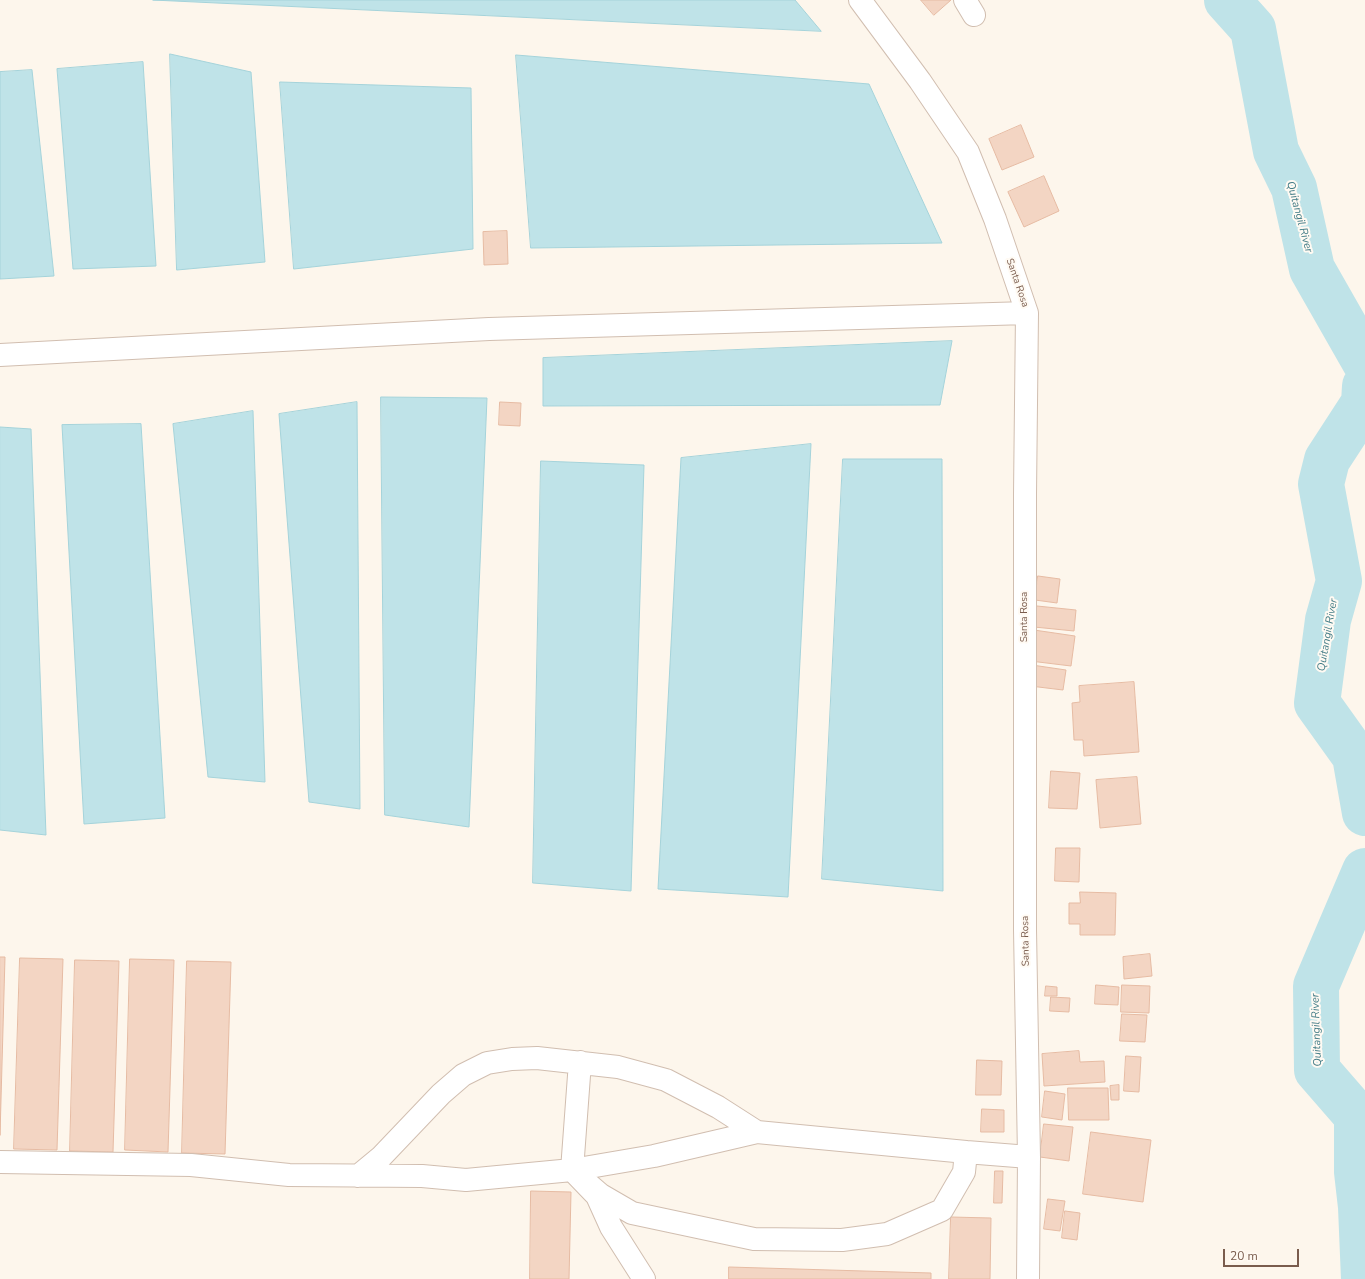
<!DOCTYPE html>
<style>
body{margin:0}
#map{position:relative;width:1365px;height:1279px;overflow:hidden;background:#fdf6ec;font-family:"Nunito Sans",sans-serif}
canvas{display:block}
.scale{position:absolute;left:1223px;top:1249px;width:76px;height:18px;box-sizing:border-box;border:2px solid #7a5c4d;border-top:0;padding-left:5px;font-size:12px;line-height:14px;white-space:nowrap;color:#7a5c4d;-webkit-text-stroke:3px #fffaf3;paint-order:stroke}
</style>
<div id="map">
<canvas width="1365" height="1279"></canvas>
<div class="scale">20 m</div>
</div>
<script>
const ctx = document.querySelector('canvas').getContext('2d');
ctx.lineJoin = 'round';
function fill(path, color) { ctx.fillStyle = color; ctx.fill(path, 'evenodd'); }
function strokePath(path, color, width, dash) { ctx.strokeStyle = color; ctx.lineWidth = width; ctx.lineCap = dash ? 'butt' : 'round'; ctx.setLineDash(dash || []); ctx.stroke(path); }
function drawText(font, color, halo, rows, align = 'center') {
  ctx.font = font + ' "Nunito Sans",sans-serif'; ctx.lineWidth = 4; ctx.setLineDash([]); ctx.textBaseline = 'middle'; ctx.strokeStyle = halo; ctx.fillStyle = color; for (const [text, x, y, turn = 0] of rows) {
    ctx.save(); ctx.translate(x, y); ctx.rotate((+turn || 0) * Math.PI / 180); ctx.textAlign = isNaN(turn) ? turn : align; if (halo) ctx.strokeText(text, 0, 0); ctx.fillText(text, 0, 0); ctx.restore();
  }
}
const water = new Path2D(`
 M153 0H795L821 31Z
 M170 54 251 72 265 262 177 270Z
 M516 55 869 84 942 243 531 248Z
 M143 62 156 266 73 269 57 69Z
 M32 70 54 276 0 279V72Z
 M280 82 471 88 473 249 294 269Z
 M952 341 940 405 543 406V358Z
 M381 397 487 398 469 827 385 815Z
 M357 402 360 809 309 802 279 414Z
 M253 411 265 782 208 777 173 424Z
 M141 424 165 818 84 824 62 425Z
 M0 427 31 429 46 835 0 830Z
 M811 444 788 897 658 889 681 458Z
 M843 459H942L943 891 822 879Z
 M541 461 644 465 631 891 533 883Z`);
fill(water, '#bfe3e8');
strokePath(water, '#a5d3da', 1);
strokePath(new Path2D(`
 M1227 0 1253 29 1276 151 1294 188 1312 269 1365 362
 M1365 386 1364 403 1327 460 1321 484 1339 581 1328 620 1317 703 1355 756 1365 813
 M1364 1279 1361 1207 1357 1172V1116L1317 1070 1316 986 1365 871`), '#bfe3e8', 46);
const building = new Path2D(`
 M921 0H951L934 15Z
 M1021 125 1034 157 1002 170 989 139Z
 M1044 176 1059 211 1024 227 1008 192Z
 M507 231 508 264 484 265 483 232Z
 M500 402 521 403 520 426 499 425Z
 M1038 576 1060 579 1057 603 1035 600Z
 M1037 606 1076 610 1074 631 1034 627Z
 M1034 630 1075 636 1071 666 1030 661Z
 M1032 665 1066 670 1063 690 1030 686Z
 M1134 682 1139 752 1084 756 1083 740H1074L1072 703 1080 702 1079 686Z
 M1051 771 1080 773 1077 809 1049 808Z
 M1137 777 1141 824 1100 828 1096 780Z
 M1056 848H1080L1079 882 1055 881Z
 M1080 892 1116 893 1115 935H1080V924H1069V903H1080Z
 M1150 954 1152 976 1124 979 1123 957Z
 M0 957H5L0 1135Z
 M20 958 63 959 57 1150 14 1149Z
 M130 959 174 960 168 1152 125 1150Z
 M75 960 119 961 113 1152 70 1151Z
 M187 961 231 962 225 1154 182 1153Z
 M1096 985 1119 987 1118 1005 1095 1004Z
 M1122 985 1150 986 1149 1013 1121 1012Z
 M1046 986 1057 987V996H1045Z
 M1051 997 1070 998 1069 1012 1050 1011Z
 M1122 1014 1147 1015 1145 1042 1120 1041Z
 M1079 1051 1080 1062 1104 1061 1105 1082 1044 1086 1042 1054Z
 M1126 1056 1141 1057 1139 1092 1124 1091Z
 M977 1060 1002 1061 1001 1095H976Z
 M1119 1085V1100H1111L1110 1086Z
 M1068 1088H1108L1109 1120H1069Z
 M1045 1091 1065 1094 1062 1120 1042 1117Z
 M982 1109 1004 1110V1132H981Z
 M1044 1124 1073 1127 1069 1161 1040 1157Z
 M1091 1132 1151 1140 1143 1202 1083 1194Z
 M995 1171H1003L1002 1203H994Z
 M531 1191 571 1192 569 1279H530Z
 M1048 1199 1065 1201 1060 1231 1044 1229Z
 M1065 1211 1080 1213 1077 1240 1062 1238Z
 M951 1217 991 1218 990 1279H949Z
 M729 1267 931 1273V1279H729Z`);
fill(building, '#f3d5c3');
strokePath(building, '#e6bba3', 1);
const minor = new Path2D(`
 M860 0 920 81 968 152 995 219 1027 313 1025 494V930L1029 1157 1028 1279
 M965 0 974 15
 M0 355 489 329 1027 313
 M580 1062 572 1170 597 1196 611 1227 644 1279
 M0 1162 191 1165 289 1175 422 1176 466 1180 572 1170 654 1156 757 1132
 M572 1170 601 1195 632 1213 754 1239 842 1240 887 1234 942 1210 964 1172 966 1152
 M358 1176 381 1157 441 1094 463 1075 487 1063 512 1059 537 1058 618 1067 666 1080 718 1107 757 1132 966 1152 1029 1157`);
strokePath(minor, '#d1beb0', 24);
strokePath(minor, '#fff', 22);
drawText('10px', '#7a5c4d', '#fffaf3', [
 ["Santa Rosa",1017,283,71],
 ["Santa Rosa",1025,617,-90],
 ["Santa Rosa",1026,941,-91]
]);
drawText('italic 11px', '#437c86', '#fffaf3', [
 ["Quitangil River",1299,217,75],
 ["Quitangil River",1328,635,-80],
 ["Quitangil River",1317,1030,-92]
]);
</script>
